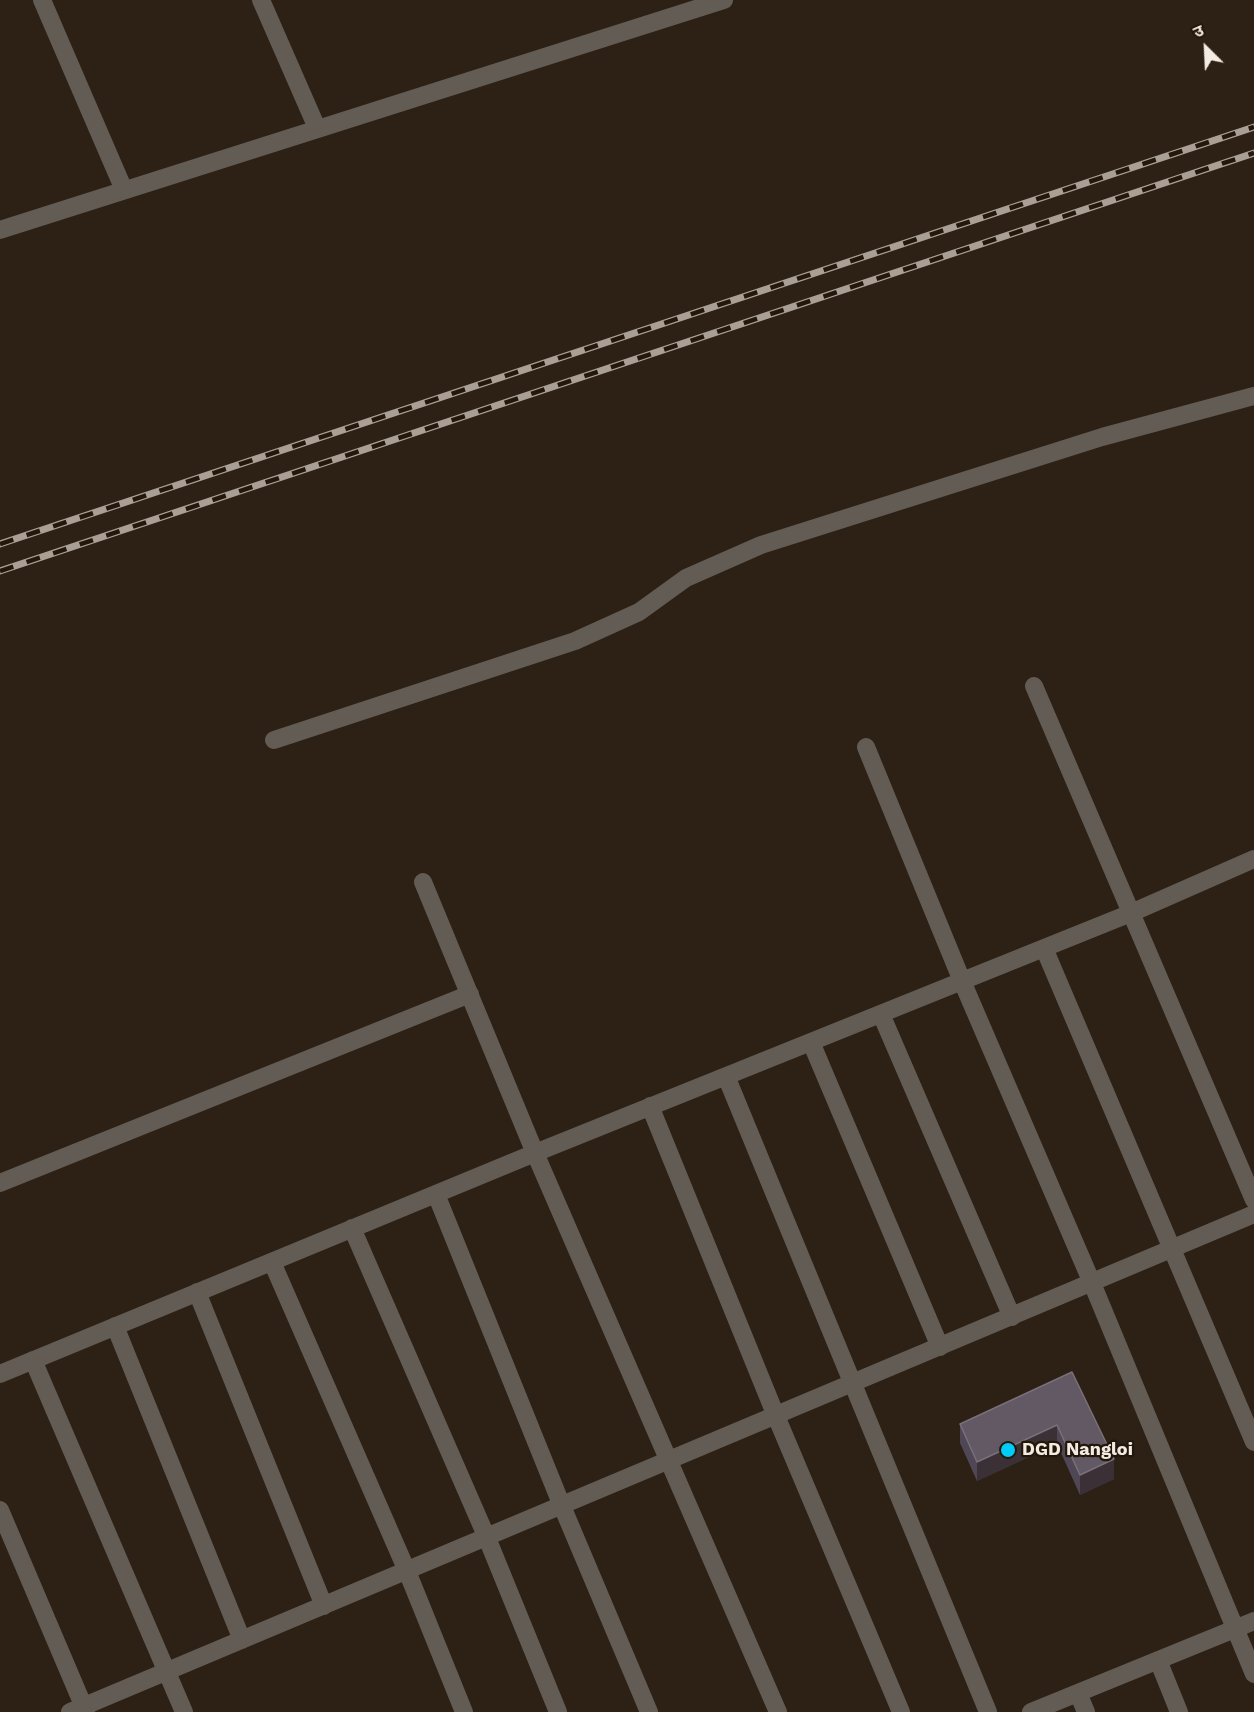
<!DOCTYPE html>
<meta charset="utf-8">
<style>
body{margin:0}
#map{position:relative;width:1254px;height:1712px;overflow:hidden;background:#2d2014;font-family:"Work Sans","Noto Sans Devanagari",sans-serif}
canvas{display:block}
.north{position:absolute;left:1176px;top:18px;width:60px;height:60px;-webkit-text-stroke:4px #23170a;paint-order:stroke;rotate:336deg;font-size:16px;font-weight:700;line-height:24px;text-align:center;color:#f4ece3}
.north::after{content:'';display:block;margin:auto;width:21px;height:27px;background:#f4ece3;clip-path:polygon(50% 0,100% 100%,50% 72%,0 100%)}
</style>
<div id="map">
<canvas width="1254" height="1712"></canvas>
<div class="north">उ</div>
</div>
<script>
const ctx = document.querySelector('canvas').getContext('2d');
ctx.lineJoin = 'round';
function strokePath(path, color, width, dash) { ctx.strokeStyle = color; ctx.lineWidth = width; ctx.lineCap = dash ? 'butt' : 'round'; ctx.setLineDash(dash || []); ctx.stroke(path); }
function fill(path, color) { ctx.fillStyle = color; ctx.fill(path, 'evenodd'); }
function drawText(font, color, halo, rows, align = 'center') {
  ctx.font = font + ' "Work Sans",sans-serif'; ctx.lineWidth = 4.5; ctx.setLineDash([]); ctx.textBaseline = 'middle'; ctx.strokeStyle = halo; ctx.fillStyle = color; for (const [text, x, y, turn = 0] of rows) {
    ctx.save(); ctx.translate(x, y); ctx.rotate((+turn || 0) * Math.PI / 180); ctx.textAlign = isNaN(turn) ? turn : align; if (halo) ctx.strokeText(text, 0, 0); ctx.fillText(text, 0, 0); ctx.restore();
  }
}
strokePath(new Path2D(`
 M42 0 124 190
 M261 0 317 128
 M0 230 724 0
 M1034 686 1254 1200
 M274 740 575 641 639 612 686 578 761 545 1102 437 1254 396
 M866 747 962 981 1092 1283 1254 1674
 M423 882 535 1153 778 1712
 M1044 948 1254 1442
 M881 1014 1012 1317
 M811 1042 940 1347
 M726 1076 988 1712
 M650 1106 776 1416 901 1712
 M0 1183 470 994
 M436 1194 562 1506 649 1712
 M352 1228 487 1538 558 1712
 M272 1262 407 1571 464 1712
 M197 1292 324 1606
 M115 1326 242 1640
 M33 1360 184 1712
 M0 1374 535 1153 1131 913 1254 859
 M0 1510 86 1712
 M1158 1660 1179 1712
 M1078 1693 1086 1712
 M70 1712 1254 1214
 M1031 1712 1254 1621`), '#625c55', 18);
const rail = new Path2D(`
 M0 544 1254 127
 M0 571 1254 153`);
strokePath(rail, '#a99f95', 7);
strokePath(rail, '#23170a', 4.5, [14]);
fill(new Path2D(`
 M1072 1372 1114 1479 1080 1495 1057 1444 977 1481 960 1443V1424Z`), '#504756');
fill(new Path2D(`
 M1057 1425V1444L977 1481V1462Z
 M1114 1459V1479L1080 1495V1475Z`), '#3b3035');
const building = new Path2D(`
 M1072 1372 1114 1459 1080 1475 1057 1425 977 1462 960 1424Z`);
fill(building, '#625965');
strokePath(building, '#797079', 1.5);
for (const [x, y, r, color] of [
 [1008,1450,8,"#00cbf9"]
]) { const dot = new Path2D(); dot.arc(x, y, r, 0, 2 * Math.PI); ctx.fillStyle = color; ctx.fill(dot); strokePath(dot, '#23170a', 2); }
drawText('bold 18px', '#f4ece3', '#23170a', [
 ["DGD Nangloi",1022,1450]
], 'left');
</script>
